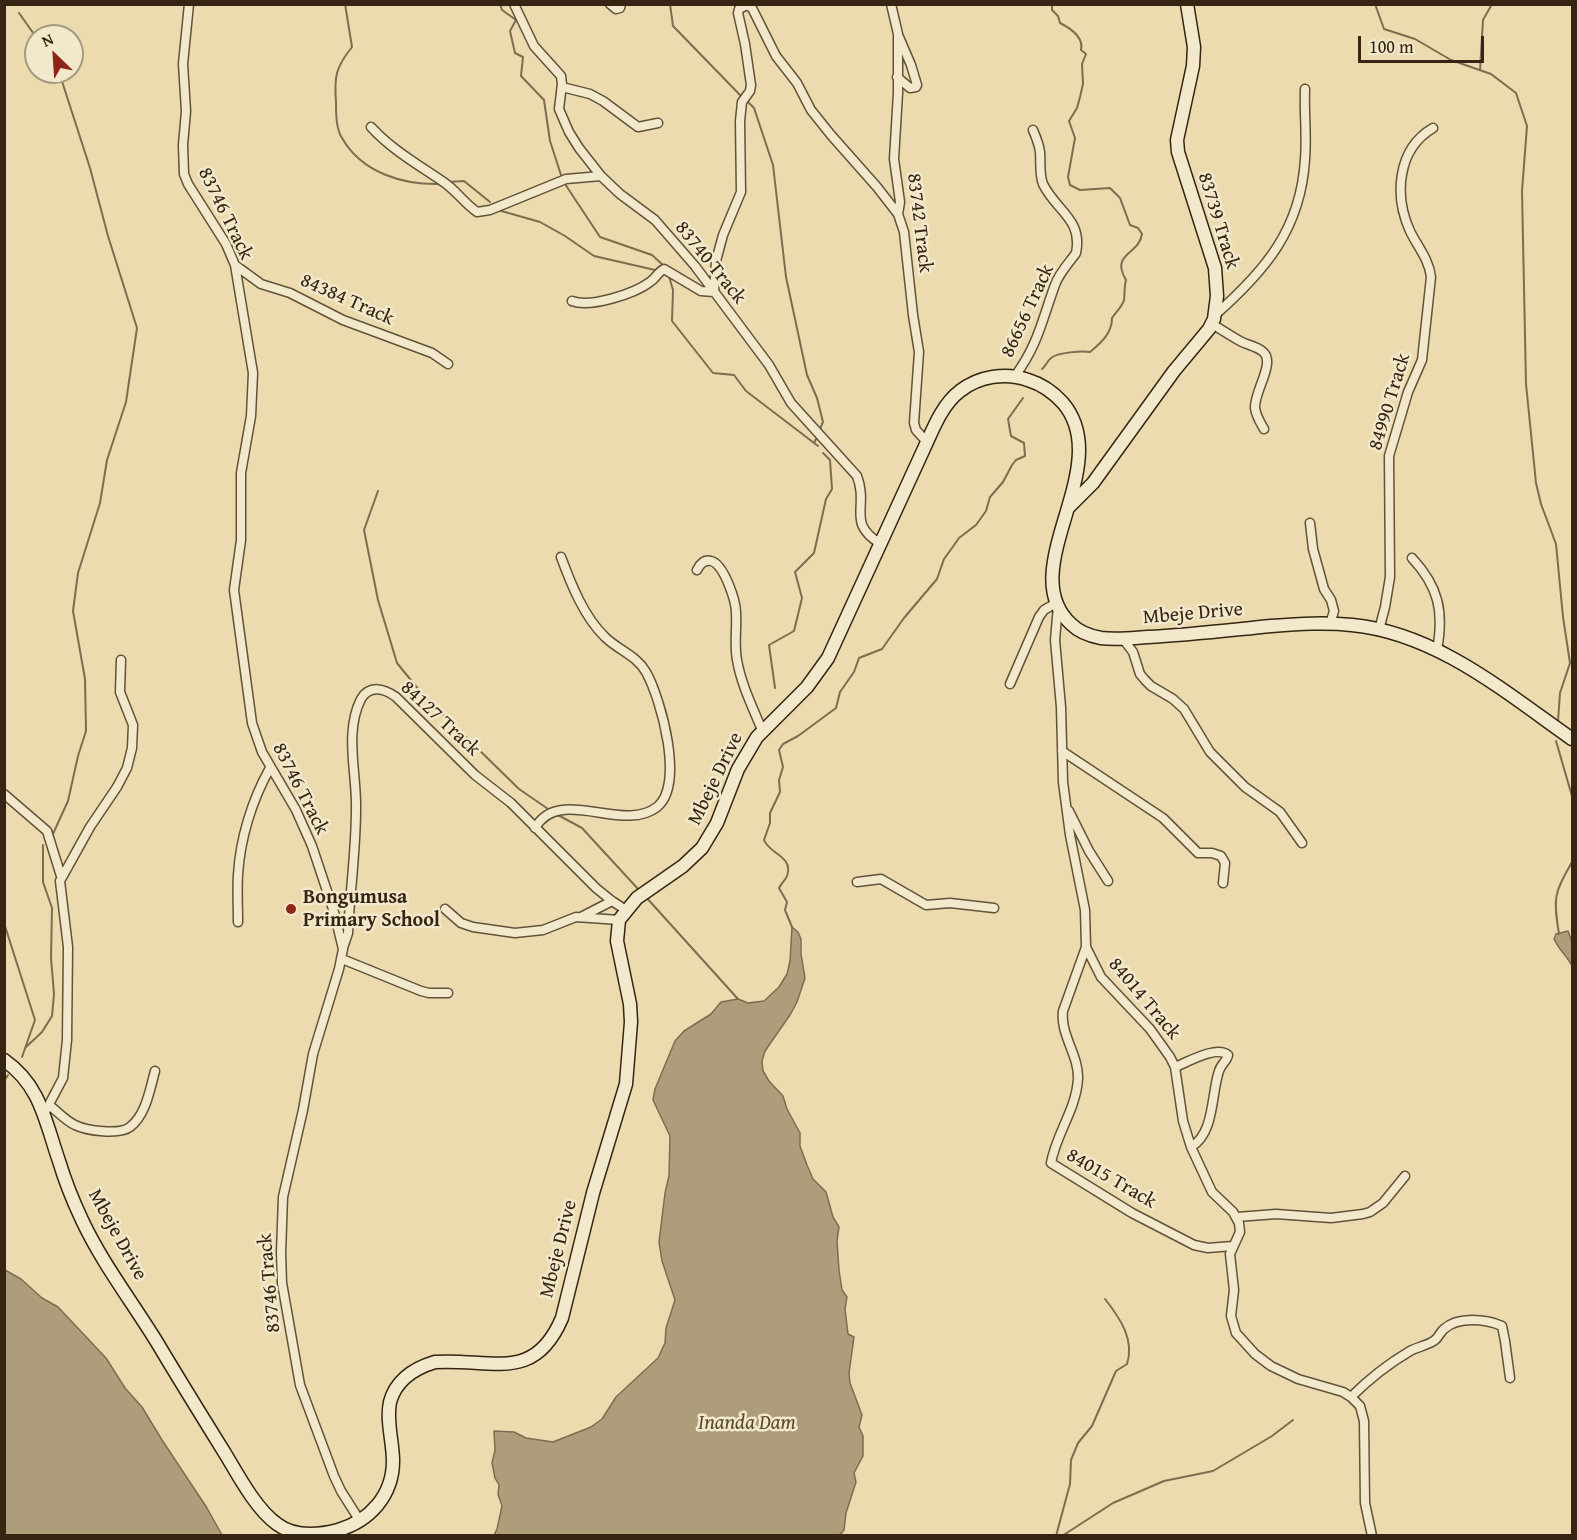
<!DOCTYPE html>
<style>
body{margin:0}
#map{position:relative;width:1577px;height:1540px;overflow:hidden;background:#ebdbaf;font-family:"Gentium Book Plus",serif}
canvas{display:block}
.frame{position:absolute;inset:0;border:6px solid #352512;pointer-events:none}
.north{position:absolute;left:24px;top:24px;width:60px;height:60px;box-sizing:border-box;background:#f2e8cb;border:2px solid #a69a81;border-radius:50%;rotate:335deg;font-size:16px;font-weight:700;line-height:24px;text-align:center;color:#352512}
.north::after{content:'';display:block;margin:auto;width:21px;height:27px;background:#8f2418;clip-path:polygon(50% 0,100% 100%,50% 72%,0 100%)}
.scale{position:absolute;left:1358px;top:36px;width:126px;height:27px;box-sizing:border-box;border:3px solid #352512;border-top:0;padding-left:8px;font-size:18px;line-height:21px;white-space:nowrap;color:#352512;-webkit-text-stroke:4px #f2e8cb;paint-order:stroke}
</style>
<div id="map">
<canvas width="1577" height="1540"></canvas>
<div class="frame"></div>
<div class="north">N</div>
<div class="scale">100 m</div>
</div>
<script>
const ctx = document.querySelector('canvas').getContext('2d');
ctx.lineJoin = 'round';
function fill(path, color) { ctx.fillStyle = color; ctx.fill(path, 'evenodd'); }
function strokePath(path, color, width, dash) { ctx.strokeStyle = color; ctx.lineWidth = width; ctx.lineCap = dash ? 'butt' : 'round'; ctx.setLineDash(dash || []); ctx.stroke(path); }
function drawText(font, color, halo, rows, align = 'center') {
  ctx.font = font + ' "Gentium Book Plus",serif'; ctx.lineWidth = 5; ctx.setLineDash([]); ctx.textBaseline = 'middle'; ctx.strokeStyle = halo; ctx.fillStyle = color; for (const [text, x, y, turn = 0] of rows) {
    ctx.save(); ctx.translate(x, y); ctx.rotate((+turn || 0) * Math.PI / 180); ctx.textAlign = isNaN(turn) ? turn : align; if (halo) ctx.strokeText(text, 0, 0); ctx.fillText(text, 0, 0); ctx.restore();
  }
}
const water = new Path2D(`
 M792 927 798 932 801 939V954L805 978 797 1002 790 1015 765 1051 762 1061 763 1071 769 1081 783 1096 787 1109 800 1133V1146L807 1165 813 1179 826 1192 833 1217 839 1227 837 1241 839 1270 842 1290 847 1297 845 1309 848 1334 854 1337 849 1373 850 1383 862 1415 859 1427 863 1436V1456L854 1473 856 1482 846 1513 844 1530 839 1536 494 1535 497 1529 502 1506 498 1494 499 1485 495 1478 492 1463 495 1450 494 1431 514 1432 526 1438 553 1442 591 1427 602 1419 616 1397 658 1358 665 1343 666 1328 675 1300 662 1261 659 1242 665 1193 669 1176 670 1136 653 1100 655 1089 675 1041 684 1031 711 1014 721 1002 738 999 748 1003 764 1001 779 987 787 974 790 961Z
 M1568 931 1572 942V966C1567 956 1559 950 1554 939L1556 934Z
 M5 1270 21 1279 42 1298 58 1307 106 1358 125 1388 142 1407 162 1440 207 1508 222 1535H5Z`);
fill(water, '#ad9d7a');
strokePath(water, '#7d6d50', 1.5);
strokePath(new Path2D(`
 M345 4 352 47C336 67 334 76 336 102 336 113 336 129 342 138 362 173 403 185 441 184
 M500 4 502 10 516 20 510 31 515 53 523 57 521 76 544 100 550 141 562 178
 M670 4 673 26 741 96
 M1375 4 1384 29 1415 39 1451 60 1491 74 1516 93 1527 126 1522 191 1526 384 1536 483 1541 504 1556 544 1563 617 1570 663 1560 693 1558 721
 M19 13 36 37
 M1480 70 1483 20 1492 4
 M746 100 754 108 773 165 786 277 807 375 817 398 823 422 820 429
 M448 182 464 181 490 202
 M565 184 600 237 652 255 664 266
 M498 210 540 222 565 236 594 256 655 270
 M668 273 673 290 672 321 713 373 734 375 746 391 818 446
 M1042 369C1046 366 1047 361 1051 358 1058 352 1082 351 1090 352 1102 342 1112 333 1112 318 1116 312 1122 307 1124 300 1125 293 1124 287 1126 280 1110 253 1139 255 1142 234L1138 228 1130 225 1120 198 1110 188 1080 190 1070 185 1068 177 1075 138 1069 121 1077 108 1080 97 1083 84 1082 64 1086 54 1081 50C1084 37 1070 28 1060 23L1058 16 1052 10V4
 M814 443 818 435
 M378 491 364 530 378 600 397 663 423 695 519 789 551 811
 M775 688 769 645 794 631 802 598 795 572 814 553 826 499 832 489 830 460 823 453
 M1556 741 1572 796
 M558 815 582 828 639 890
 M52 836 68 801 78 756 86 731 85 679 73 611 78 573 100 503 107 460 126 402 137 328 108 236 90 168 59 72
 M645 896 738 999
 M4 923 35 1020 22 1057
 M792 927 785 910 787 902 779 888C781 884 786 879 787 876 794 856 769 854 764 840L770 823V813L780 792 779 780 783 767 779 750 783 744 798 736 836 708 840 692 854 672 859 658 882 649 904 618 937 579 944 559 952 548 959 538 976 525 986 511 990 497 1003 482 1012 465 1016 460 1025 456 1024 443 1011 436 1008 419 1023 398
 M1559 934C1553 897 1554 894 1572 862
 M25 1048 42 1032 52 1016 54 994 51 958 52 908 43 882V845
 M4 1081 8 1075
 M1056 1536 1070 1484 1071 1460 1078 1443 1092 1426 1116 1371 1127 1364C1135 1340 1120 1318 1105 1299
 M1062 1536 1113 1503 1164 1481 1213 1471 1272 1436 1293 1420`), '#7d6d50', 2);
const street = new Path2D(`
 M189 4 183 64 186 111 183 145 184 174 188 184 226 244 235 265 253 373 251 416 241 473V540L234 590 252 723 262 752 296 810 312 846 334 912 343 949 339 969 313 1054 303 1110 283 1197 281 1253 282 1283 300 1385 334 1476 341 1491 360 1521
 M514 4 534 46 561 76 562 84 559 109 569 132 579 148 601 176 620 194 655 220 695 266 769 365 791 403 857 476C869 508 846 523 881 544
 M610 4 616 9 620 8 621 4
 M891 4 898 34V93L894 159 900 202 898 214 904 232 913 315 919 352 914 423 916 430 927 442
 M897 77 910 88 916 87 917 85 911 65 899 37
 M562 87 590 94 603 101 638 127 658 123
 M371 127C391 149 417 164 442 181 455 189 464 203 477 212L490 210 566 179 601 176
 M235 265 261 284 290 293 343 320 432 353 448 364
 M572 301C590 308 634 294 650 282 656 278 658 272 664 269L701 291 714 292 716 261 723 235 741 192 740 121 742 102 750 91 751 85 745 44 738 13 739 9 747 5 752 8 776 56 797 83 811 110 831 135 877 187 898 214
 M1215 315C1265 271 1301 229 1305 159 1307 136 1304 113 1305 89
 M1212 324C1222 330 1231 336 1240 341 1247 345 1256 346 1262 351 1277 361 1254 391 1255 408 1256 416 1260 422 1264 429
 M1015 376C1038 345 1042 320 1055 285 1059 273 1069 263 1076 253 1083 219 1056 211 1043 184 1039 174 1041 163 1040 152 1039 144 1036 137 1033 130
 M1310 523 1313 549 1324 589 1331 600 1334 611 1330 624
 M1412 558C1439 587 1444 612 1437 650
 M697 570C700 564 704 559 711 561 724 564 736 601 736 613 737 629 734 644 737 660 741 684 753 708 762 730
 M1058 606 1055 640 1061 707 1063 782 1070 835 1085 910 1086 947 1101 977 1150 1029 1170 1057 1175 1067 1183 1121 1191 1147 1212 1192 1233 1212 1239 1223 1240 1232 1230 1254 1234 1290 1231 1316 1236 1333 1255 1354 1271 1366 1298 1379 1343 1392 1351 1397 1360 1406 1364 1421 1365 1503 1372 1536
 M1379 630 1385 607 1390 577 1389 456 1408 392 1422 360 1431 277C1429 259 1417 246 1410 231 1394 196 1397 149 1433 128
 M1123 639 1133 652 1140 674 1145 680 1151 686 1173 699 1184 709 1210 752 1245 787 1280 812 1302 843
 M1010 684 1039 617 1044 610 1056 603
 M1062 751 1163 818 1198 853H1212L1221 856 1225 863 1223 883
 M4 794 47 831 61 876
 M1069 811 1089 851 1108 881
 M535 828C559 785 623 834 657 807 685 785 661 699 646 672 636 655 618 650 605 637 584 617 571 584 561 557
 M857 882 881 879 926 905 950 903 994 908
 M445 909 461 923 473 927 515 933 543 930 576 917 619 920
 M581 917 612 901
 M238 922C238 906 237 890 238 875 240 839 252 800 270 768
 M1086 947 1063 1011C1060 1035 1079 1055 1078 1079 1076 1110 1056 1134 1051 1163L1132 1213 1194 1245 1208 1248 1232 1246
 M343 948 348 933C350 891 356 850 356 809 357 774 344 732 361 699 370 684 385 689 396 697L475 775 511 803 596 888 612 901 626 910
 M342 959 421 991 429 993H448
 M1175 1067C1188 1062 1217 1045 1228 1055 1227 1061 1221 1064 1219 1071 1211 1094 1215 1133 1191 1147
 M49 1105C57 1111 66 1121 75 1125 87 1131 120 1135 130 1127 146 1115 150 1089 155 1071
 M44 1114 63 1078 67 1040 68 947 60 881 90 827 117 787 127 768 132 748 133 725 120 692 121 660
 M1237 1217 1276 1214 1331 1218 1363 1214 1370 1212 1383 1203 1405 1176
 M1351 1397C1369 1379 1388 1364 1410 1351 1417 1347 1429 1345 1435 1340 1439 1337 1440 1332 1444 1329 1458 1316 1486 1319 1502 1326L1505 1341 1510 1378`);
const secondary = new Path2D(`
 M1069 507 1093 483 1174 371 1209 329 1214 319 1217 296 1215 268 1178 152 1177 140 1193 66 1194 47 1187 4
 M4 1060C41 1086 45 1121 59 1161 65 1181 73 1201 82 1220 102 1263 133 1303 158 1344 180 1381 203 1418 226 1455 239 1477 257 1510 277 1524 294 1537 319 1535 338 1530 370 1521 393 1495 393 1461 393 1442 386 1421 390 1402 396 1380 415 1368 435 1362 491 1358 534 1384 562 1318L593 1193 626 1084 631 1022 630 1004 617 941 619 920 637 898 683 866 702 848 717 823 738 769 757 737 807 687 828 658 927 442C935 424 944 403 960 391 979 376 1006 372 1028 380 1041 384 1054 393 1063 403 1117 467 1012 570 1071 624 1079 632 1090 636 1101 638 1117 640 1132 638 1148 637 1189 635 1230 630 1271 626 1298 624 1325 622 1352 625 1436 633 1505 692 1572 739`);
strokePath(street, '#625239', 11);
strokePath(secondary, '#352512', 15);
strokePath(street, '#f2e8cb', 8);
strokePath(secondary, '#f2e8cb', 12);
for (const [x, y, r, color] of [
 [291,909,6,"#8f2418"]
]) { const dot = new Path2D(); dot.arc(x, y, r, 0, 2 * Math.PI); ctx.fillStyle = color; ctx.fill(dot); strokePath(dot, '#f2e8cb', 2); }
drawText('20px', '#352512', '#f2e8cb', [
 ["83746 Track",225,214,64],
 ["83739 Track",1218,221,73],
 ["83742 Track",919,223,83],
 ["83740 Track",710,263,51],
 ["84384 Track",347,300,24],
 ["86656 Track",1028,311,-65],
 ["84990 Track",1390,402,-73],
 ["Mbeje Drive",1193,614,-5],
 ["84127 Track",440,719,43],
 ["Mbeje Drive",716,779,-64],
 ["83746 Track",300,789,63],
 ["84014 Track",1144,999,50],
 ["84015 Track",1111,1179,30],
 ["Mbeje Drive",117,1235,61],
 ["Mbeje Drive",559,1249,-76],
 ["83746 Track",270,1283,-95]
]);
drawText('bold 20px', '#352512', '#f2e8cb', [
 ["Bongumusa",303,898],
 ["Primary School",303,921]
], 'left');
drawText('italic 21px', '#594931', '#f2e8cb', [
 ["Inanda Dam",747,1424]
]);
</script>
